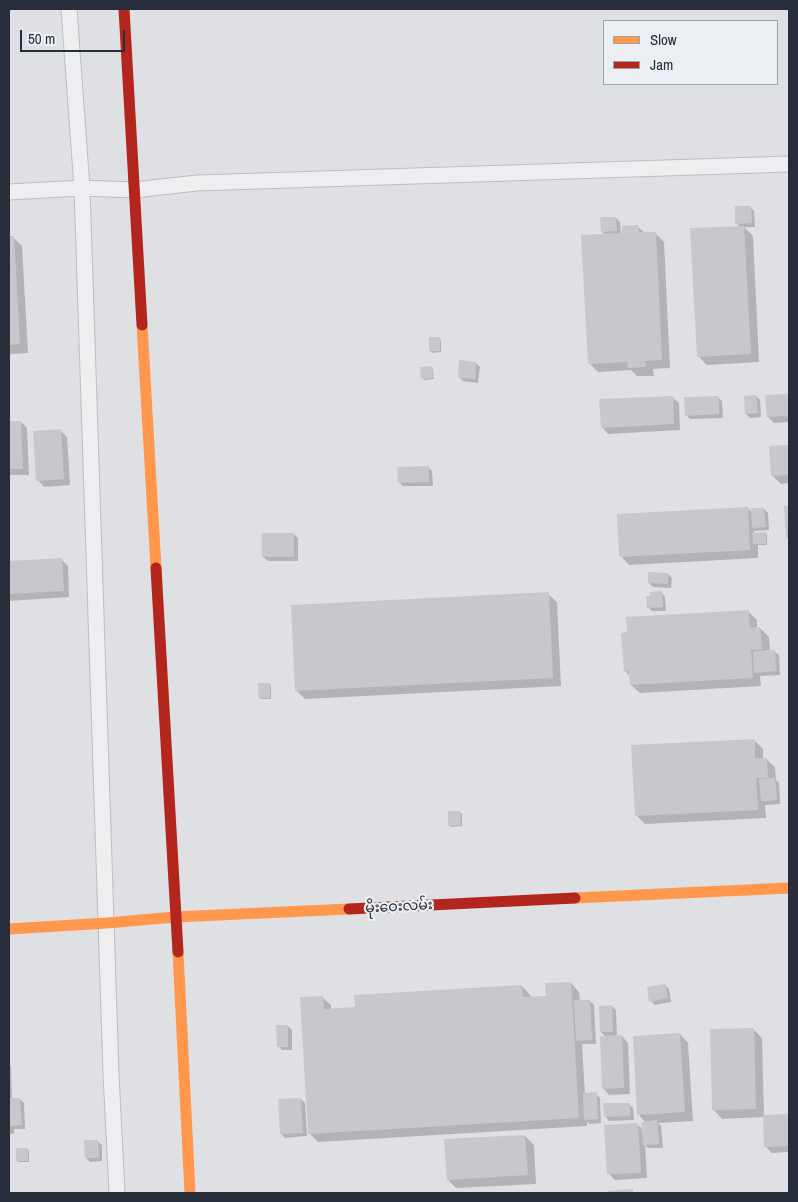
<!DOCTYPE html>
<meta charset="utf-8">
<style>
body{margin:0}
#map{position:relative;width:798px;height:1202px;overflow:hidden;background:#dee0e3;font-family:"Archivo Narrow",sans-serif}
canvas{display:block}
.frame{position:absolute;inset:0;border:10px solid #272d3b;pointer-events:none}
.legend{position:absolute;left:603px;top:20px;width:175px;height:65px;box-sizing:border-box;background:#ebeef3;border:1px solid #9da1a9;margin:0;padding:6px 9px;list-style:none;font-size:15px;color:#272d3b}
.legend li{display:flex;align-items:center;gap:10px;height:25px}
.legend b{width:25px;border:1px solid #9da1a9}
.scale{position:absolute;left:20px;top:30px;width:105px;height:22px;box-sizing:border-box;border:2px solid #272d3b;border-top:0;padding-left:6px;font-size:15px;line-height:18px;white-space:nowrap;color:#272d3b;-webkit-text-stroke:4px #ebeef3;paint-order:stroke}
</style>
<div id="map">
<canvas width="798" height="1202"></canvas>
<div class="frame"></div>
<ul class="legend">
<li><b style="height:6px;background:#ff974d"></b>Slow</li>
<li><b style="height:6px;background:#b3261e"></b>Jam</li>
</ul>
<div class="scale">50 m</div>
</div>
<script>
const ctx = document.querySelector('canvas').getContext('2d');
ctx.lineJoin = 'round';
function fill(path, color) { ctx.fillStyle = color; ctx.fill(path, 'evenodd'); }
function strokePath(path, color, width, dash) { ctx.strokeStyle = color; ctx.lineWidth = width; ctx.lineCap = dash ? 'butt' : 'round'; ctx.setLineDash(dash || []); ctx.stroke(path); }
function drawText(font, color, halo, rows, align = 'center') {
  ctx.font = font + ' "Archivo Narrow","Noto Sans Myanmar",sans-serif'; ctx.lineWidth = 4.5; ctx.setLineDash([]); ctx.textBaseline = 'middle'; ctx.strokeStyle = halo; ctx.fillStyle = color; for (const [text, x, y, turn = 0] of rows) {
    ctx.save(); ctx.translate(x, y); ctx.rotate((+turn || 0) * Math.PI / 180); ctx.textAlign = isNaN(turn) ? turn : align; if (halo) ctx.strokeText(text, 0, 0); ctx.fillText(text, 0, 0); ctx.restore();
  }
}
fill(new Path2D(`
 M750 207 754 211 755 227H744L753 236 759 362 707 365 698 356 740 227 736 223Z
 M616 218 620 222 621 235 638 227 645 233H655L664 242 670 368 653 369 654 376H637L631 370 598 372 589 363 606 235 602 232Z
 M9 237H13L22 246 28 353 9 354Z
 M439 338 441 340V352L432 353 430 351Z
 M476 363 480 367 478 383 463 381 459 377Z
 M431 367 433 369 434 379 424 380 422 378Z
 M789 395V422L774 423 768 417 767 396Z
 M756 396 760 400 761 417 750 418 746 414Z
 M672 397 679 403 680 430 608 434 602 427Z
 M718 397 722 401 723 418 690 419 686 415Z
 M9 422H21L27 428 29 475H9Z
 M60 430 67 437 70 485 44 487 38 480Z
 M789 446V483L781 484 772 475 770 447Z
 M428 467 432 471 433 486H403L399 482Z
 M748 508 752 513 764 509 768 513 769 530 754 531V534L765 533 767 535V545H758V558L629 565 621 556Z
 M294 534 298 538V561H268L263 557Z
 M61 559 68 566 69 597 9 601V562Z
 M668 574 672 578 671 588 653 587 649 583Z
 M661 592 665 597 666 611H652L648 607Z
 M548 594 557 602 561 686 305 699 296 690Z
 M748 611 757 620V628H760L769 637 770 651H774L779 655 780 675 760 676 761 686 640 693 631 685V677L625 671Z
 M270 685 271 686V699H261L259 697Z
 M754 740 763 749V759H766L775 767 776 780 779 783 780 804 765 805 766 818 645 824 636 815Z
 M460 812 462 814V826L451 827 449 825Z
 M571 983 579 992 580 1001H590L594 1005 596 1044H582L585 1094H596L600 1098 601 1123 589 1124 587 1121V1126L318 1142 310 1134 322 997 331 1005V1010L356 1008 522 986 530 995 531 998 547 997Z
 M665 985 669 989 671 1002 655 1005 651 1001Z
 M612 1006 616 1010 617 1036H622L628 1043 630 1094 609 1095 603 1088 606 1037 601 1032Z
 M288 1026 292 1030V1050H282L278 1046Z
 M753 1029 762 1038 764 1116 789 1115V1152L772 1153 765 1146 764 1117 722 1119 714 1110Z
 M680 1034 688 1043 693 1121 658 1123 661 1126 663 1148H648L645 1145 647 1178 615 1180 609 1174 637 1124 643 1130 646 1123 639 1115Z
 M9 1064 11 1067 12 1099H20L24 1103 25 1129H14V1134H9Z
 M301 1099 305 1103 307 1136 285 1138 281 1134Z
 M629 1104 633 1108 634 1120 609 1121 605 1116Z
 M525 1136 534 1145 536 1184 456 1188 448 1180Z
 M97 1141 102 1145V1161L90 1162 86 1158Z
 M27 1149 29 1151V1162H19L17 1161Z`), '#0003');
fill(new Path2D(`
 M735 206H751L752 223 735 224Z
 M600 217H616L617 231 601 232Z
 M638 225 639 232H656L662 360 645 361 646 367 628 368 627 362 588 364 581 235 622 233V226Z
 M744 226 751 354 697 357 690 228Z
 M9 236H14L20 344 9 345Z
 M429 337H440V351H429Z
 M459 360 476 362 475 379 458 378Z
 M432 366 433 378 421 379 420 367Z
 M789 394V416L767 417 765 395Z
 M756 395 758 413 745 414 744 396Z
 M673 396 674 424 601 428 599 399Z
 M719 396V414L685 416 684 397Z
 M9 421H21L23 469H9Z
 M61 429 64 479 36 481 33 431Z
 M789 445V475L771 476 769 446Z
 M429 466V482L398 483 397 467Z
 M784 506H789V537L786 538Z
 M748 507 750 550 619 557 617 514Z
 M751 508H764L766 527 752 528Z
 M766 532V544H753L752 533Z
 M262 533H294V557H262Z
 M62 558 64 591 9 594V561Z
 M648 572 668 573V584L648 583Z
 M662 591 663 607 647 608 646 596H650V592Z
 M549 592 553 678 295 691 291 605Z
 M749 610 750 628 760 627 762 649 751 650 753 678 630 685 629 671 624 672 621 633 627 632 626 617Z
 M775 650 776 671 754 673 753 651Z
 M258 683H270V698L258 697Z
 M755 739V758H767L768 778H756L758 810 635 816 631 745Z
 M775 778 777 800 761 801 759 779Z
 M448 811H460L461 825 448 826Z
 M571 982 579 1118 308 1134 300 997 323 996 324 1009 355 1007 354 995 522 985 523 997 546 996 545 983Z
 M665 984 668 998 649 1002 647 987Z
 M574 1000H590L592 1040 576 1041Z
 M612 1005 613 1032H600L599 1006Z
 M276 1025H288V1047H277Z
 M754 1028 756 1109 712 1110 710 1029Z
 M680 1033 685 1112 637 1115 633 1036Z
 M622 1035 624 1088 602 1089 600 1036Z
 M597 1092 598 1119 584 1120 583 1093Z
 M9 1098H20L22 1125 9 1126Z
 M301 1098 303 1133 280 1134 278 1099Z
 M603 1103H630V1116L604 1117Z
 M789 1114V1146L764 1147 763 1115Z
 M657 1120 659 1144 643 1145 641 1122Z
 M638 1123 641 1173 607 1174 604 1125Z
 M525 1135 528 1175 447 1180 444 1139Z
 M84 1140H98L99 1158H85Z
 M16 1148H28V1161H16Z
 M633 1189V1193H608V1191Z`), '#c7c8cb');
const street = new Path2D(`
 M69 9 82 188 111 1074 117 1193
 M9 192 82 188 134 190 197 183 789 164`);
strokePath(street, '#bcbec1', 17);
strokePath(street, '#edeef0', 15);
strokePath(new Path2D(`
 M142 325 156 568
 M575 898 789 888
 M9 929 107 923 175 917 349 909
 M178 952 190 1193`), '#ff974d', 11);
strokePath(new Path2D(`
 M124 9 142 325
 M156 568 178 952
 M349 909 575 898`), '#b3261e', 11);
drawText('14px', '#272d3b', '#ebeef3', [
 ["မိုးဝေးလမ်း",399,907,-3]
]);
</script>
